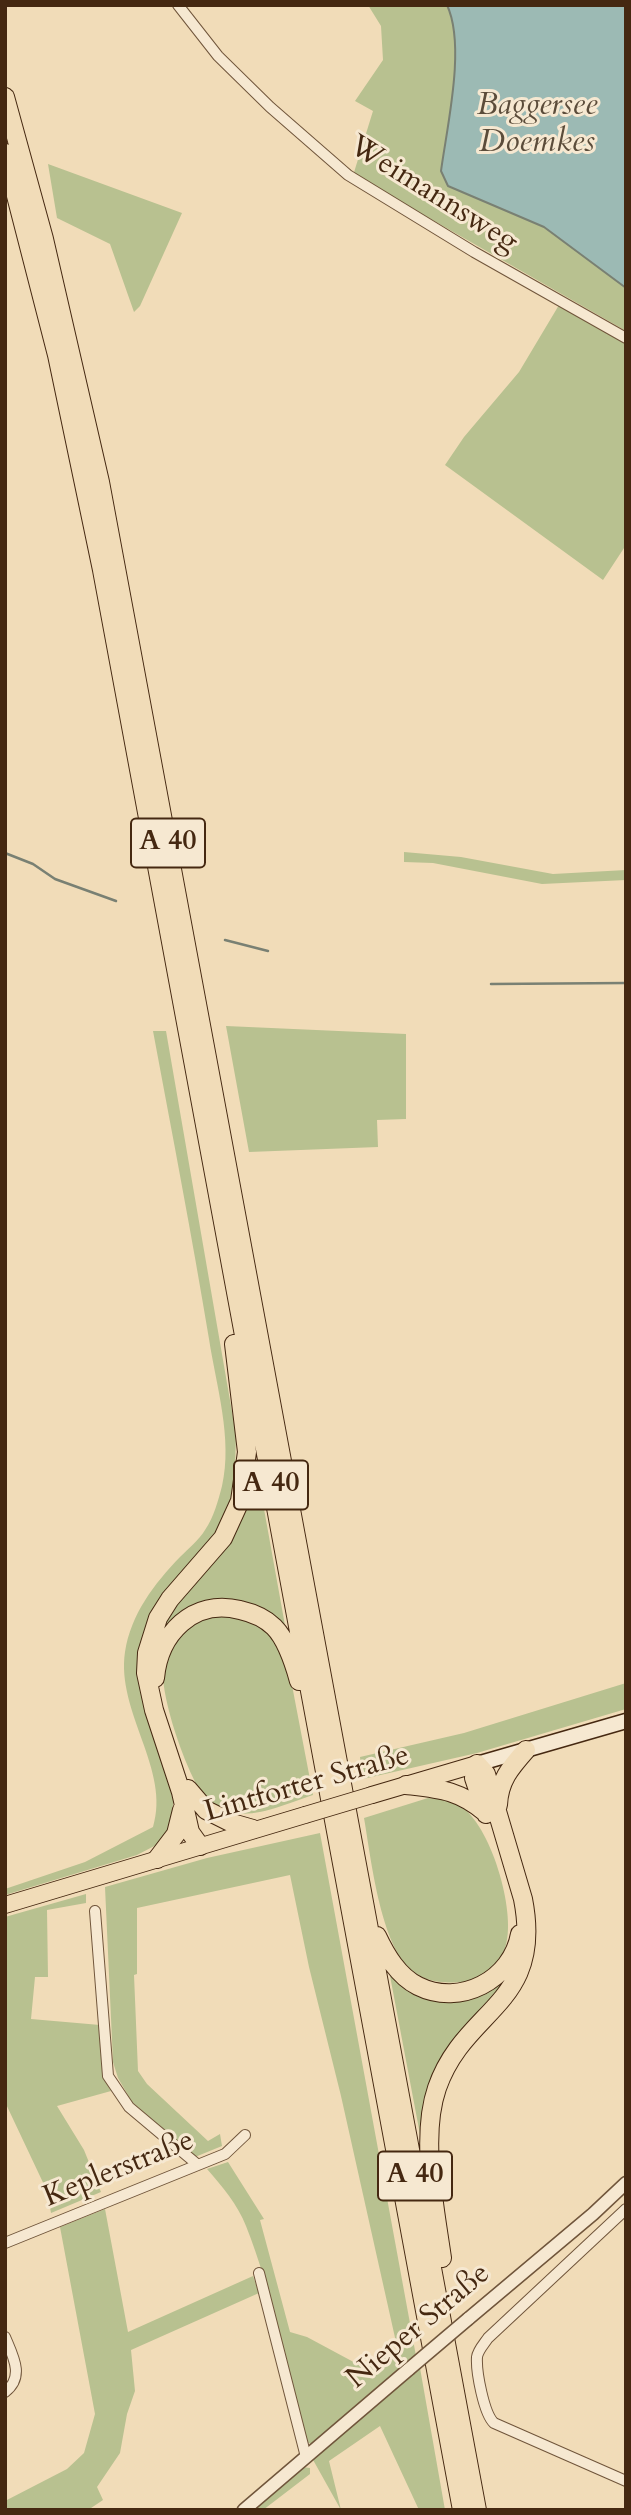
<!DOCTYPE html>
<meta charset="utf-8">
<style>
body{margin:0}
#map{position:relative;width:631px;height:2515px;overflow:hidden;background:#f1dcb8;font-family:Cardo,serif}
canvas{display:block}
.frame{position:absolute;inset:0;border:7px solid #452811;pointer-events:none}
</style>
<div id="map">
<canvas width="631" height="2515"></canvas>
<div class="frame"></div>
</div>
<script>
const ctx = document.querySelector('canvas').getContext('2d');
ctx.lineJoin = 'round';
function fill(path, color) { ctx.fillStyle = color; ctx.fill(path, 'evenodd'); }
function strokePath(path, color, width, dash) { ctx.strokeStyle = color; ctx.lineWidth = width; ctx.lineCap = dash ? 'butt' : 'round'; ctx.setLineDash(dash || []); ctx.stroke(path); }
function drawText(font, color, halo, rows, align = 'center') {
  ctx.font = font + ' Cardo,serif'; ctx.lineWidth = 6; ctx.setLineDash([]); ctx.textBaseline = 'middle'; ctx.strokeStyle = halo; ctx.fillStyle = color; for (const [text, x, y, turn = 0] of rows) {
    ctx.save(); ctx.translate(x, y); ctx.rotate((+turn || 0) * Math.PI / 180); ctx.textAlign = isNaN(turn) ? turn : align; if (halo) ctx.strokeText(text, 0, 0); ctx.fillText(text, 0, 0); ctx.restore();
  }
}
fill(new Path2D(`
 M368 5H447C466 46 447 126 441 171L448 186 544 227 621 283 626 288V331L394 198 351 182 373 111 355 101 383 60 381 26Z
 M48 164 182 213 140 306 134 312 110 244 57 218Z
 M559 305 626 344V545L603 580 445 465 464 437 519 372Z
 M404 852 461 857 553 874 626 870V880L542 884 433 863 404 862Z
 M226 1026 406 1034V1119L377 1120 378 1147 249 1152Z
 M153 1031H166L236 1435C235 1461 236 1487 227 1511 205 1564 149 1592 139 1653L174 1798 170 1826 162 1842 137 1855 5 1895V1889L85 1862 153 1827C171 1770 116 1712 125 1652 131 1614 154 1584 180 1557 188 1549 199 1540 205 1530 214 1517 218 1501 222 1486 233 1439 216 1385 209 1339 192 1236 172 1133 153 1031Z
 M253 1448 288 1642 277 1625 208 1603 149 1671 160 1620 214 1555Z
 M212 1615 252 1620 269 1633 281 1650 291 1680 313 1795C288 1803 256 1819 229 1812 217 1809 207 1800 200 1790 185 1767 157 1689 164 1662 167 1654 177 1636 183 1630 191 1623 203 1619 212 1615Z
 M626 1683V1709L477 1753 363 1779 360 1757 464 1733Z
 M428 1798C438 1799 450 1799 459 1805 491 1824 516 1911 506 1945 501 1963 484 1979 465 1982 449 1983 432 1983 418 1975 381 1956 371 1857 364 1818Z
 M320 1833 416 2356 313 2444 308 2443 303 2439C286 2368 273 2294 246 2226 238 2205 222 2186 207 2169L228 2162 264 2219 260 2220 290 2332 307 2337 361 2366 398 2351 341 2096 309 1967 290 1875 137 1908V1974L134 1975 138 2071 147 2084 208 2141 220 2134 222 2146 195 2157 132 2102 118 2078 113 2062 105 1887 207 1858Z
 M86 1894V1903L47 1910 48 1977H35L31 2019 100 2025C101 2048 99 2071 111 2091L57 2106 84 2150 101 2192 51 2213 47 2191 5 2102V1917Z
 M387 1960 436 1996 520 1963 466 2034 422 2145Z
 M105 2209 128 2332 253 2276 259 2293 131 2350 135 2391 127 2414 120 2453 97 2487 103 2500 88 2510H5V2501L67 2469 84 2453 95 2414 60 2227Z
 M420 2368 445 2510H419L380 2426 329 2461 341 2510 312 2458Z
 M302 2467 310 2468V2474L263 2510H252Z`), '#b8c190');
const water = new Path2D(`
 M447 5H626V288L544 227 448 186 441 171C447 126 466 46 447 5Z`);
fill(water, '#9cbab4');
strokePath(water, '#798073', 2);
strokePath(new Path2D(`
 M5 853 33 864 55 879 116 901
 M225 940 268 951
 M491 984 626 983`), '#798073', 2.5);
const minor = new Path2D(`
 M178 5 218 56 270 107 348 175 474 252 626 338
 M95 1911 108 2076 129 2107 198 2165
 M626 2209 488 2338C484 2344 478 2350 477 2357 476 2372 484 2414 494 2423L626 2481
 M5 2243 225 2154 245 2135
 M259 2273 306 2457
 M5 2337C13 2356 25 2377 5 2392`);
const tertiary = new Path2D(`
 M468 2319 593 2214 626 2183
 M244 2510 409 2369`);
const secondary = new Path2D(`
 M477 1764 626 1721`);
const primary = new Path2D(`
 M372 1795 477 1764
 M5 1905 305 1815`);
const motorway = new Path2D(`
 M5 97 44 239 100 482 477 2510
 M5 153 57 355 102 570 462 2510
 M155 1678C159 1634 193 1598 240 1610 253 1613 264 1617 274 1627 287 1640 294 1663 299 1681
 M477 1764 474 1778 486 1814
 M406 1785C440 1789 459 1790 486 1813
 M188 1789 206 1810 232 1823 253 1829
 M498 1805C499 1781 510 1768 526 1750
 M200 1846 190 1832 181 1792 154 1710 146 1673 147 1653 158 1618 170 1599 223 1538 240 1501 247 1452 234 1344
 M157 1859 176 1834 182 1810
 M377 1936C386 1955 398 1976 418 1986 460 2007 512 1980 520 1934
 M442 2258C435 2208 420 2137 437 2088 465 2007 544 2006 523 1899L486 1774 477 1764`);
strokePath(minor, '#70553b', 12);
strokePath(tertiary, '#70553b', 15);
strokePath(secondary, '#452811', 17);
strokePath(primary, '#452811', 18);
strokePath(motorway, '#452811', 20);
strokePath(minor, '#f6e8d1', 10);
strokePath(tertiary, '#f6e8d1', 12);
strokePath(secondary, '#f6e8d1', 14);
strokePath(primary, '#f1dcb8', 16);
strokePath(motorway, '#f1dcb8', 18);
const tertiaryBridge = new Path2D(`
 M409 2369 468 2319`);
const primaryBridge = new Path2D(`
 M305 1815 372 1795`);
strokePath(tertiaryBridge, '#70553b', 15, []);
strokePath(primaryBridge, '#452811', 18, []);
strokePath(tertiaryBridge, '#f6e8d1', 12);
strokePath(primaryBridge, '#f1dcb8', 16);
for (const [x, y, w] of [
 [168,843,74],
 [271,1485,74],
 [415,2176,74]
]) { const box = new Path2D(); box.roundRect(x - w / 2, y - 24.5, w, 49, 5); ctx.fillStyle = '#f6e8d1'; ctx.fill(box); strokePath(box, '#452811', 2); }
drawText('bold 28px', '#452811', null, [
 ["A 40",168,843],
 ["A 40",271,1485],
 ["A 40",415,2176]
]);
drawText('30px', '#452811', '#f6e8d1', [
 ["Weimannsweg",433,195,32],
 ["Lintforter Straße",307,1785,-16],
 ["Keplerstraße",119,2170,-22],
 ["Nieper Straße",419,2327,-40]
]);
drawText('italic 32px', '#5b4c3a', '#f6e8d1', [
 ["Baggersee",537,107],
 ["Doemkes",537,144]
]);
</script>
